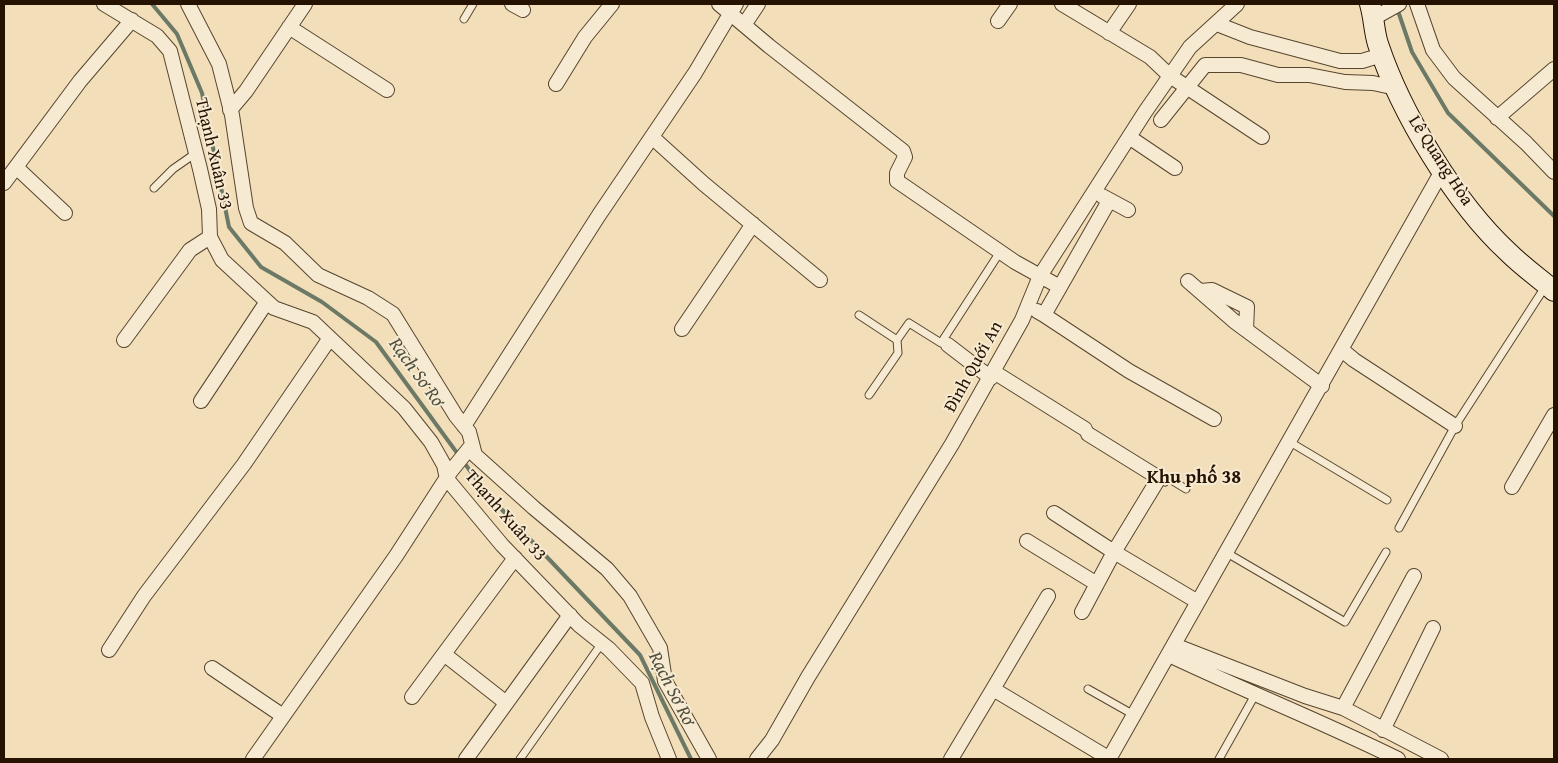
<!DOCTYPE html>
<meta charset="utf-8">
<style>
body{margin:0}
#map{position:relative;width:1558px;height:763px;overflow:hidden;background:#f2dfb9;font-family:"Gentium Book Plus",serif}
canvas{display:block}
.frame{position:absolute;inset:0;border:5px solid #251200;pointer-events:none}
</style>
<div id="map">
<canvas width="1558" height="763"></canvas>
<div class="frame"></div>
</div>
<script>
const ctx = document.querySelector('canvas').getContext('2d');
ctx.lineJoin = 'round';
function strokePath(path, color, width, dash) { ctx.strokeStyle = color; ctx.lineWidth = width; ctx.lineCap = dash ? 'butt' : 'round'; ctx.setLineDash(dash || []); ctx.stroke(path); }
function drawText(font, color, halo, rows, align = 'center') {
  ctx.font = font + ' "Gentium Book Plus",serif'; ctx.lineWidth = 4; ctx.setLineDash([]); ctx.textBaseline = 'middle'; ctx.strokeStyle = halo; ctx.fillStyle = color; for (const [text, x, y, turn = 0] of rows) {
    ctx.save(); ctx.translate(x, y); ctx.rotate((+turn || 0) * Math.PI / 180); ctx.textAlign = isNaN(turn) ? turn : align; if (halo) ctx.strokeText(text, 0, 0); ctx.fillText(text, 0, 0); ctx.restore();
  }
}
strokePath(new Path2D(`
 M152 4 177 34 202 93 229 227 261 267 322 302 376 342 487 494 640 655 691 759
 M1397 8 1412 52 1448 113 1554 216`), '#6c7967', 4);
const lane = new Path2D(`
 M464 19 473 4
 M154 188 173 169 196 153
 M859 315 897 340
 M869 395 898 353 897 340 909 323 941 343 1000 252
 M1290 442 1387 500
 M1159 478 1165 482 1168 478 1186 489
 M1399 528 1455 426 1545 287
 M1227 553 1345 622 1386 552
 M1088 689 1134 715
 M520 759 602 643
 M1219 759 1255 695`);
const street = new Path2D(`
 M104 4 157 36 170 51 200 169 209 209 210 237 222 260 274 308 313 322 404 408 431 442 444 465 447 479 502 545 579 625 609 649 642 683 652 717 669 759
 M188 4 219 64 232 115 246 208 251 223 285 243 318 275 368 298 393 314 456 416 469 432 475 455 534 508 607 569 630 596 660 648 665 681 709 759
 M512 4 523 10
 M719 4 769 46 903 151 905 157 897 173V181L1015 262 1060 287
 M1062 4 1150 57 1170 76 1262 137
 M1417 4 1433 50 1454 78 1526 143 1554 172
 M1374 18 1399 4
 M998 21 1010 4
 M1217 24 1250 37 1340 61H1362L1382 55
 M744 25 758 4
 M289 27 387 90
 M1109 33 1129 4
 M556 84 585 37 612 4
 M230 110 246 91 305 4
 M1497 118 1554 69
 M1161 120 1205 65H1241L1278 75H1309L1345 82 1373 83 1396 88
 M652 137 704 184 820 280
 M1129 137 1175 168
 M16 167 65 213
 M4 183 80 81 132 20
 M1102 196 1128 210
 M1188 281 1234 321 1322 386
 M1200 291 1212 290 1247 307 1246 330
 M1037 311 1044 315 1109 201
 M1044 315 1129 371 1214 419
 M682 329 753 224
 M124 340 190 250 210 237
 M948 345 991 378
 M1342 350 1354 360 1455 426
 M994 372 1085 429
 M201 401 266 303
 M464 426 599 215 695 73 736 4
 M1088 434 1159 478 1114 552 1198 602
 M1512 487 1554 415
 M1054 513 1114 552 1082 612
 M1027 541 1097 584
 M1174 645 1305 696 1343 708 1441 759
 M109 650 144 596 244 464 330 338
 M444 654 505 702
 M1169 655C1245 691 1323 722 1398 759
 M212 668 283 716
 M993 689 1048 596
 M412 697 515 558
 M1343 708 1414 576
 M1383 730 1433 628
 M253 759 396 556 451 471 472 445
 M466 759 570 615
 M757 759 772 740 808 677 952 444 1022 320 1040 276 1145 112 1190 47 1237 4
 M951 759 993 689 1110 759
 M1109 759 1442 171`);
const secondary = new Path2D(`
 M1370 4C1374 17 1374 32 1378 44 1401 113 1455 203 1508 252 1522 266 1539 278 1554 291`);
strokePath(lane, '#58452e', 9);
strokePath(street, '#58452e', 16);
strokePath(secondary, '#251200', 22);
strokePath(lane, '#f7ead2', 7);
strokePath(street, '#f7ead2', 14);
strokePath(secondary, '#f7ead2', 20);
drawText('18px', '#251200', '#f7ead2', [
 ["Thạnh Xuân 33",213,154,77],
 ["Lê Quang Hòa",1440,161,57],
 ["Đình Quới An",974,367,-61],
 ["Thạnh Xuân 33",505,516,49]
]);
drawText('italic 19px', '#4f4e3c', '#f7ead2', [
 ["Rạch Sơ Rơ",416,373,54],
 ["Rạch Sơ Rơ",671,689,63]
]);
drawText('bold 19px', '#251200', '#f7ead2', [
 ["Khu phố 38",1194,478]
]);
</script>
